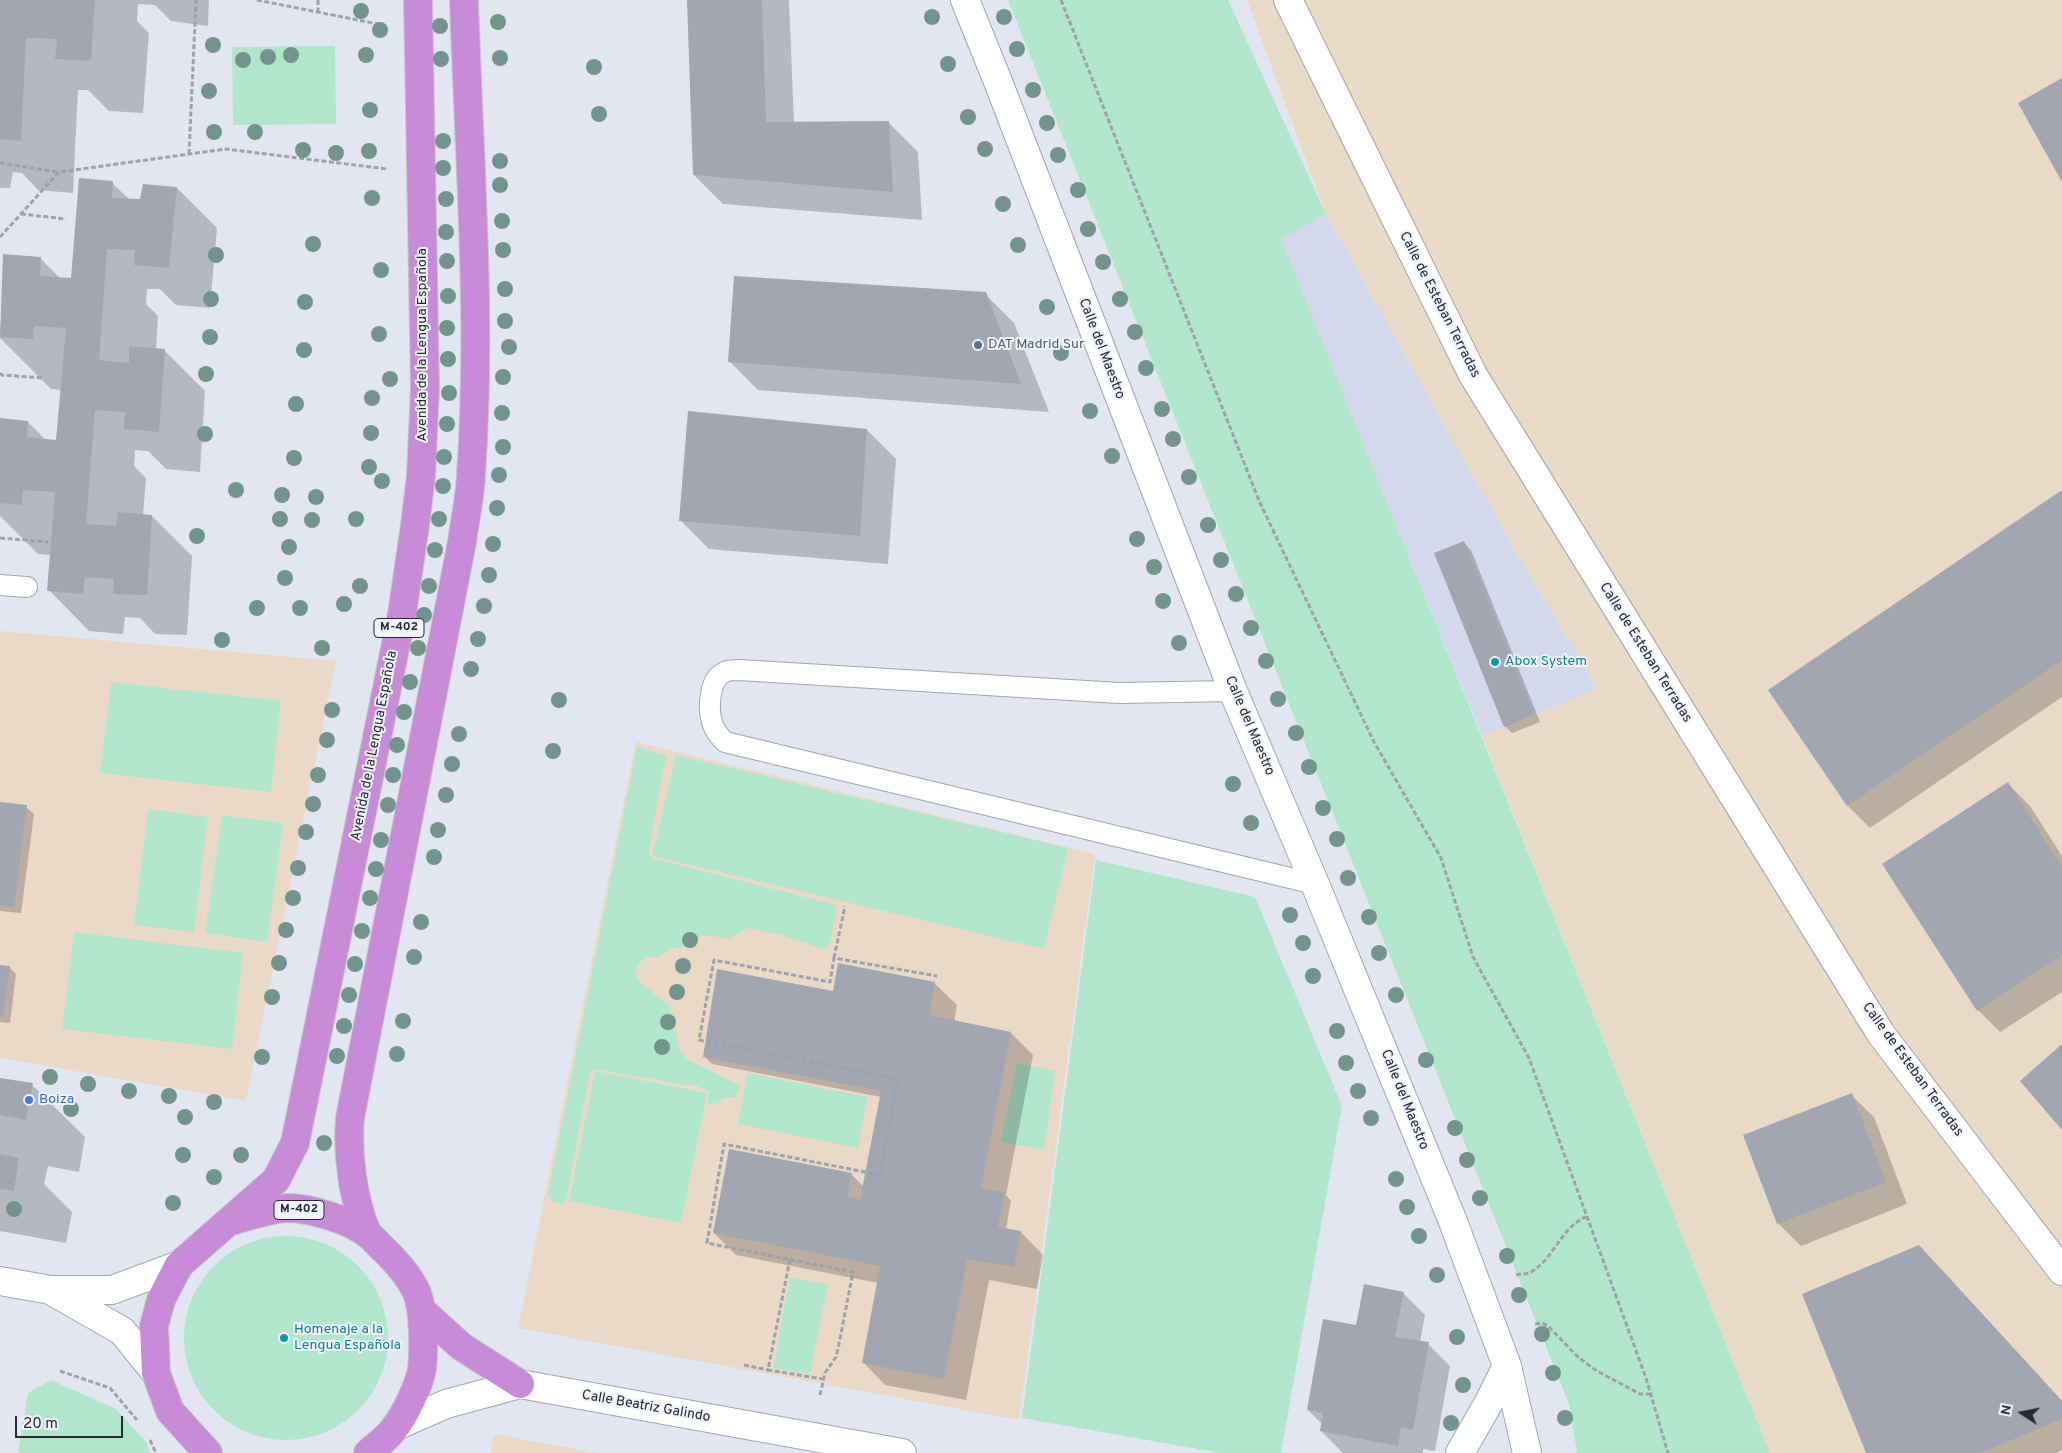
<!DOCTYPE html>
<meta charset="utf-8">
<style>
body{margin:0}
#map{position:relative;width:2062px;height:1453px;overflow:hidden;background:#e2e6f1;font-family:Overpass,sans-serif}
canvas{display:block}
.north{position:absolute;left:1997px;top:1388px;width:50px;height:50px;-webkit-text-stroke:4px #eff3fe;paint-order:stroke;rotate:281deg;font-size:14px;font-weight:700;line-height:20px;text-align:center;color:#27292d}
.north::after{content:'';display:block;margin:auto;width:18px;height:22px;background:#27292d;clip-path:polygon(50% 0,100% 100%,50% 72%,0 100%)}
.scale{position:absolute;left:15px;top:1416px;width:108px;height:22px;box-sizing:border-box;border:2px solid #27292d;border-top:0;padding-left:6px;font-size:15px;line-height:18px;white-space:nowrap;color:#27292d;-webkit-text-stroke:4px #eff3fe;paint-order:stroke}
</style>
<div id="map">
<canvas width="2062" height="1453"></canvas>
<div class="north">N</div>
<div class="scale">20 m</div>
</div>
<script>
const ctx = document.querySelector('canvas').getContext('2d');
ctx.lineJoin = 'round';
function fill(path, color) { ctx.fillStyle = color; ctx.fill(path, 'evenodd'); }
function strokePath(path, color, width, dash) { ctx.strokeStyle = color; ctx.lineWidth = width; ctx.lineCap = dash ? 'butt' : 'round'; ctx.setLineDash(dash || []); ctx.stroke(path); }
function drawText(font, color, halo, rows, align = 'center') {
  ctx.font = font + ' Overpass,sans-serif'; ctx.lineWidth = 4; ctx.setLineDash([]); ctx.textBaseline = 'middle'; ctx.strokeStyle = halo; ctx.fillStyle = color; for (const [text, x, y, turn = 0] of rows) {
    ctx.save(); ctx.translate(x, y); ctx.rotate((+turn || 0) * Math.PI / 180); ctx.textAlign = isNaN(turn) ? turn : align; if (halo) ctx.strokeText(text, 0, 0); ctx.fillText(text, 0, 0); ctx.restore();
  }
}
fill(new Path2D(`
 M1326 214 1519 557 1598 689 1482 736 1280 238Z`), '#d3d9eb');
fill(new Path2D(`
 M1247 0H2062V1453H1770L1482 736 1598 688 1519 557 1326 214Z`), '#e8dac7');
fill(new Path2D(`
 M0 631 336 661 246 1101 0 1058Z
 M636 742 1095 854 1019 1420 518 1328Z
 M494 1434 597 1453H491Z`), '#ebd9c8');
fill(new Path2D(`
 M1008 0H1228L1326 214 1281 239 1770 1453H1577L1569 1404Z
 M335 46 336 124 233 125 232 47Z
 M111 682 281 701 271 792 100 773Z
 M637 747 667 756 659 791 649 853 651 858 833 904 836 906V915L830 942 824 949 781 935 748 928 728 939 712 936H701L686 947 670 949 659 957H645L635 969 639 982 670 1006 680 1052 687 1059 741 1086 735 1097 723 1098 719 1103 710 1104 707 1101 709 1092 695 1085H684L596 1069 590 1072 566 1201 563 1204 552 1202 548 1194Z
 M676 755 1068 848 1044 949 652 856Z
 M148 809 208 817 194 932 134 925Z
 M222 815 283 823 267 942 205 933Z
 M1096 860 1255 897 1342 1106 1281 1453H1221L1022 1418Z
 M74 932 243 953 232 1049 62 1029Z
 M1017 1063 1055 1071 1044 1150 1001 1142Z
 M595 1071 707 1093 681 1223 569 1201Z
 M747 1073 868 1097 858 1148 738 1124Z
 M184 1338a102 102 0 1 1 204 0a102 102 0 1 1-204 0Z
 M790 1277 828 1284 810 1374 773 1368Z
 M51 1380 116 1409 147 1443 150 1453H18L28 1393Z`), '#b1e6cc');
fill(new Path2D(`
 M0 0H209L208 26 171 21 155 5 138 4 137 21 149 33 143 113 109 111 88 90H78L73 193 38 190 22 173 13 172 10 188H0Z
 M688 0H789L794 123H889L918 152 922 220 723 204 694 175Z
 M112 183 130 200 141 201 177 188 217 228 210 308 176 305 160 289H147L146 304 158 316 156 350 165 351 205 391 200 472 166 469 148 451 135 450 134 466 146 478 143 515 152 516 192 556 187 635 155 634 140 618 125 617 123 634 89 631 49 590 51 555 38 554 0 516V419L28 422 46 440 57 442 62 390 51 389 0 338 5 256 41 259 61 279 72 280Z
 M985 294 1014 323 1049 412 758 390 729 361Z
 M867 430 896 459 888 564 709 549 680 520Z
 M2062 492V697L1870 828 1848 806 1770 691Z
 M1464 543 1471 550 1540 722 1512 733 1505 726Z
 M2008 784 2030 806 2062 856V992L2000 1032 1978 1010Z
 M0 804 26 807 34 814 21 913 0 911Z
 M0 966 9 967 16 974 10 1023 0 1022Z
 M934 983 957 1005 954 1022 1011 1033 1033 1055 1006 1195 1011 1201 1006 1229 1021 1232 1043 1255 1037 1289 989 1280 966 1400 885 1385 863 1362 878 1283 736 1255 714 1233 851 1174 864 1187 881 1097 712 1064 705 1057 834 993Z
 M0 1079 32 1085 85 1137 79 1172 48 1166 44 1184 72 1212 66 1243 0 1231Z
 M1851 1095 1874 1117 1907 1204 1801 1246 1778 1223Z
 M1941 1269 2062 1401V1450L2056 1453H1868Z
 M1403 1293 1425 1315 1420 1342 1428 1344 1450 1366 1435 1451 1423 1449V1453H1343L1321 1431 1322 1424 1308 1410 1357 1326Z`), '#0003');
fill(new Path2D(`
 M0 0H95L91 61 55 59 57 39 26 38 21 141 0 139Z
 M687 0H762L766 122 889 121 893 192 693 175Z
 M2062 78V182L2018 103Z
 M79 178 113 181 112 198 140 199 143 184 177 187 169 268 134 265 135 250 107 249 99 360 129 363V346L165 349 159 432 124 429 125 412 95 410 86 524 116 526 118 512 152 515 147 595 113 594 114 579 85 577 83 594 47 591 55 492 23 490 22 505 0 503V418L28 421 27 437 56 440 66 328 34 326 33 339 0 337 3 254 41 257 40 276 71 278Z
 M734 276 986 292 1021 384 728 362Z
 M688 411 867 429 860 536 679 521Z
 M2062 490V660L1847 806 1768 690Z
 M1464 541 1534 715 1504 727 1434 553Z
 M2008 782 2062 867V955L1977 1011 1882 864Z
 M0 802 27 805 14 907 0 905Z
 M838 963 935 982 929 1015 1011 1032 981 1188 1005 1192 998 1227 1021 1231 1014 1267 967 1259 944 1379 862 1363 880 1266 713 1233 729 1149 852 1173 847 1197 860 1200 881 1091 703 1057 717 969 833 991Z
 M0 965 10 966 3 1017 0 1016Z
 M2062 1044V1130L2020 1081Z
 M0 1078 33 1083 26 1120 0 1115Z
 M1852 1093 1886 1182 1777 1224 1743 1135Z
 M0 1154 19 1158 14 1191 0 1189Z
 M1919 1245 2062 1401V1419L1980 1453H1866L1802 1294Z
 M1364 1284 1404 1292 1395 1337 1429 1342 1413 1430 1401 1427 1398 1446 1320 1431 1323 1413 1307 1410 1323 1319 1356 1325Z`), '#a2a6b1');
const service = new Path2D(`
 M0 585 27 587
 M1233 691 1119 693 739 670C733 670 727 670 723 673 709 680 708 709 712 722 714 730 719 736 725 742L1315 884`);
const minor = new Path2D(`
 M965 0 997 79 1233 691 1315 884 1452 1219 1507 1366 1527 1453
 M1288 0 1473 375 1881 1034 2062 1271
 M0 1281 51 1290H112L179 1265
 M52 1291 122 1331 156 1373
 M396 1426 446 1404 520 1384 902 1453
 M1460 1453 1488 1404 1507 1366`);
const trunk = new Path2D(`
 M235 1220C252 1215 273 1208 291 1208 312 1209 349 1220 366 1233 371 1236 375 1241 380 1246 394 1259 409 1275 417 1293 424 1312 424 1349 422 1369 419 1386 404 1417 393 1430 386 1439 376 1446 368 1453
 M367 1233C353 1199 347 1155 350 1118L462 542C465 520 470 497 471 475 482 317 469 158 464 0
 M421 1310 462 1347 520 1384
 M208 1453 170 1411 156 1373 154 1326 161 1300 179 1265 276 1180 295 1143 402 614 415 525 421 476 425 387 418 0`);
strokePath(service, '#a2a5b0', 22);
strokePath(minor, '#a2a5b0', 30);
strokePath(trunk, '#c7c7c8', 30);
strokePath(new Path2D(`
 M257 0 383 25
 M318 0V12
 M1061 0 1260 503 1374 742 1441 858 1473 957 1529 1058 1646 1378 1668 1453
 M189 154 196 0
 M0 163 58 172
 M21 214 66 219
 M0 237 59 172 226 149 387 169
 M0 373 2 375 44 378
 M0 538 48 542
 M834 958 845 906
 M790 1259 768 1370 823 1379
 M1516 1275C1521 1273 1526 1275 1531 1272 1554 1259 1561 1227 1586 1217
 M1535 1324 1542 1323 1548 1326 1579 1358 1597 1371 1640 1394H1651
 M744 1365 768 1370
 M60 1371 110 1388 137 1420
 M820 1395 825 1373 836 1357 838 1349 853 1272 707 1243 724 1144 880 1175 898 1079 699 1040 714 960 830 982 834 958 937 976
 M150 1440 156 1453`), '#9ea1aa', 3, [5, 2.5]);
strokePath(service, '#fff', 20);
strokePath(minor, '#fff', 28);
strokePath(trunk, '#c88bd7', 28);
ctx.fillStyle = '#73948d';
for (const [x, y] of [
 [361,11],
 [932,17],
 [1004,17],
 [498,22],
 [440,26],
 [380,30],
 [213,45],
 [1017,49],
 [291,55],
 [366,55],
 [268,57],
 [500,58],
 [441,59],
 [243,60],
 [948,64],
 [594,67],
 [1033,90],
 [209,91],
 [370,110],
 [599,114],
 [968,117],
 [1047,123],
 [214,132],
 [255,132],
 [443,141],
 [985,149],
 [303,150],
 [369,151],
 [336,153],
 [1058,155],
 [500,161],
 [443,168],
 [500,185],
 [1078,190],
 [372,198],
 [446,199],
 [1003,204],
 [502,221],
 [1088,229],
 [446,232],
 [313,244],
 [1018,245],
 [503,250],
 [216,255],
 [447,261],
 [1103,262],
 [381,270],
 [505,289],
 [448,296],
 [211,299],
 [1120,299],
 [305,302],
 [1047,307],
 [505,321],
 [447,328],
 [1135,332],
 [379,334],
 [210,337],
 [509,347],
 [304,350],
 [1061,353],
 [448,359],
 [1146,368],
 [206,374],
 [503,377],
 [390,379],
 [449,393],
 [372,398],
 [296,404],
 [1162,409],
 [1090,411],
 [502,413],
 [447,424],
 [371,433],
 [205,434],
 [1173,439],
 [503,447],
 [1112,456],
 [444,457],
 [294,458],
 [369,467],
 [499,475],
 [1189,477],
 [382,481],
 [443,486],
 [236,490],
 [282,495],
 [316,497],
 [497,508],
 [280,519],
 [356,519],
 [439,519],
 [312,520],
 [1208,525],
 [197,536],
 [1137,539],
 [493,544],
 [289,547],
 [435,550],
 [1221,560],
 [1154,567],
 [489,575],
 [285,578],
 [360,586],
 [429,586],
 [1236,594],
 [1163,601],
 [344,604],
 [484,606],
 [257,608],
 [300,608],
 [424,615],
 [1251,628],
 [478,639],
 [222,640],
 [1179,643],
 [322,648],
 [418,648],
 [1266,661],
 [471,669],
 [410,682],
 [1278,699],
 [559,700],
 [332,710],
 [404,712],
 [1296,733],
 [459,734],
 [327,740],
 [397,745],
 [553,751],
 [452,764],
 [1309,767],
 [318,775],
 [393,775],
 [1233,784],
 [446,795],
 [313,804],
 [388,805],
 [1323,808],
 [1251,823],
 [438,830],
 [306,832],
 [1337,839],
 [381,840],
 [434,857],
 [298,868],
 [376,869],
 [1348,878],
 [293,898],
 [370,898],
 [1290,915],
 [1369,917],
 [421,922],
 [286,930],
 [362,931],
 [690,940],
 [1303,943],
 [1379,953],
 [414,957],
 [279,963],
 [355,964],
 [683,966],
 [1313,976],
 [677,992],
 [349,995],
 [1396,995],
 [272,997],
 [403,1021],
 [668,1022],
 [344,1026],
 [1337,1031],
 [662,1047],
 [397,1054],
 [337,1056],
 [262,1057],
 [1426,1060],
 [1346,1063],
 [50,1077],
 [88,1084],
 [129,1091],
 [1358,1091],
 [169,1096],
 [214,1102],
 [71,1109],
 [185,1117],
 [1371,1118],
 [1455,1128],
 [324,1143],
 [183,1155],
 [241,1155],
 [1467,1160],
 [214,1177],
 [1396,1179],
 [1480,1198],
 [173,1203],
 [1407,1207],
 [14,1209],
 [1419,1236],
 [1507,1256],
 [1437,1275],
 [1519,1295],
 [1542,1334],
 [1457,1337],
 [1553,1373],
 [1463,1385],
 [1565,1418],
 [1451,1423]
]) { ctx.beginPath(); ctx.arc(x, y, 8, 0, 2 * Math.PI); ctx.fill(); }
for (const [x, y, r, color] of [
 [978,345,5,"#5c6f8a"],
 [1495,662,5,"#0f9aa8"],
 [29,1100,5,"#3f7fe0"],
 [284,1338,5,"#0f9aa8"]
]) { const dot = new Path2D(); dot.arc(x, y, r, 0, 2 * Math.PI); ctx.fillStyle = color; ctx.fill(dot); strokePath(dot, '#eff3fe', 2); }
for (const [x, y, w] of [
 [399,628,50],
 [299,1210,50]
]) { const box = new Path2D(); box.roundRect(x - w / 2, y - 9.5, w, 19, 4); ctx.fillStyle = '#eff3fe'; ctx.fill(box); strokePath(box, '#27292d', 1); }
drawText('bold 12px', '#27292d', null, [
 ["M-402",399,628],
 ["M-402",299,1210]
]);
drawText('14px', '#27292d', '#eff3fe', [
 ["Calle de Esteban Terradas",1439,305,63],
 ["Avenida de la Lengua Española",423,345,-90],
 ["Calle del Maestro",1101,349,69],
 ["Calle de Esteban Terradas",1645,653,58],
 ["Calle del Maestro",1249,726,67],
 ["Avenida de la Lengua Española",375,746,-79],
 ["Calle de Esteban Terradas",1912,1070,54],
 ["Calle del Maestro",1404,1100,68],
 ["Calle Beatriz Galindo",646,1407,10]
]);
drawText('14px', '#4e5e75', '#eff3fe', [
 ["DAT Madrid Sur",988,345]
], 'left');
drawText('14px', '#0d838f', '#eff3fe', [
 ["Abox System",1505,662],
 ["Homenaje a la",294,1330],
 ["Lengua Española",294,1346]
], 'left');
drawText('14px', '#366cbe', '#eff3fe', [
 ["Boiza",39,1100]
], 'left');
</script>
